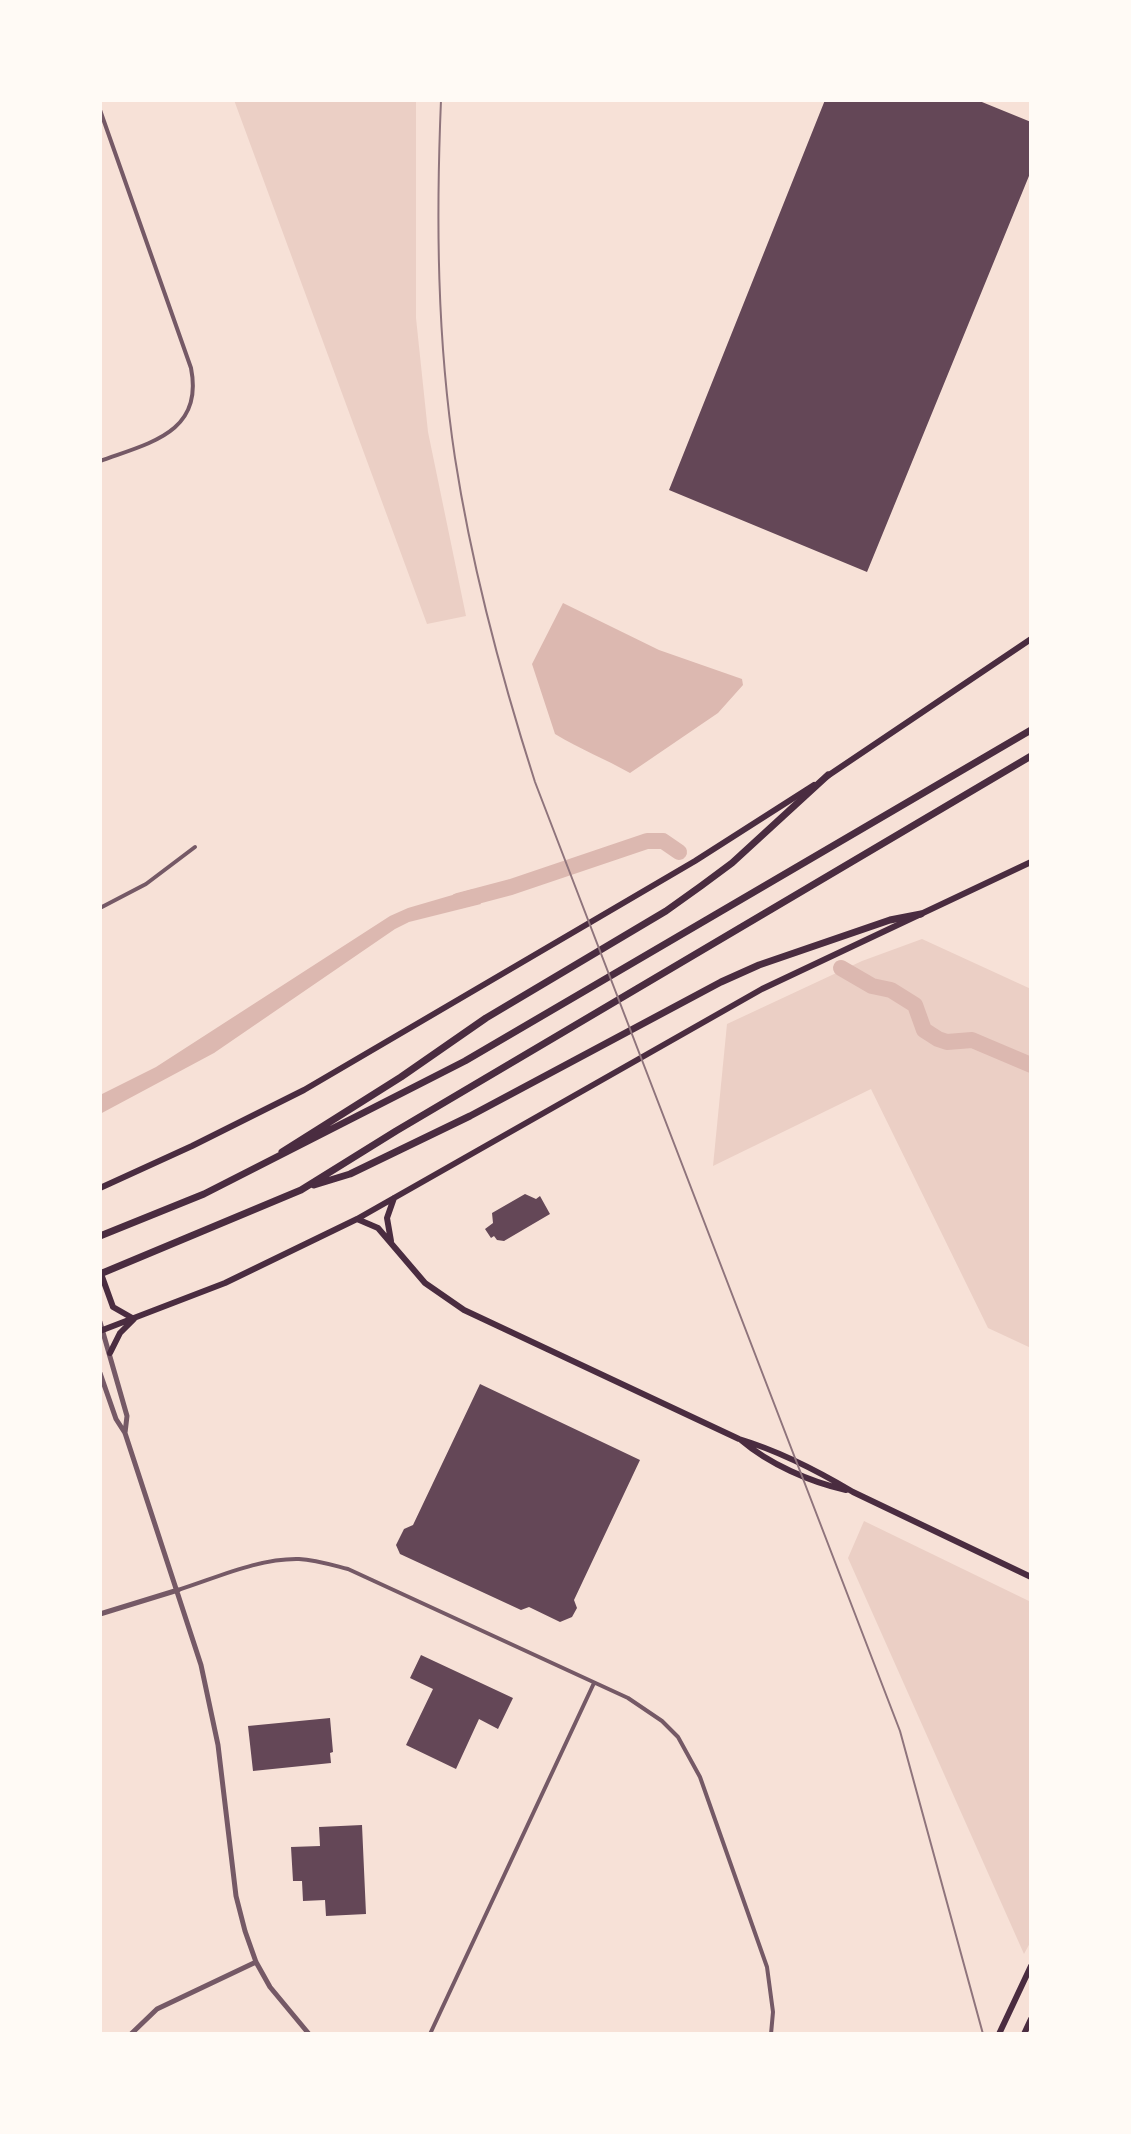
<!DOCTYPE html>
<style>
body{margin:0}
#map{position:relative;width:1131px;height:2134px;overflow:hidden;background:#f7e1d7;font-family:"Sofia Sans Condensed",sans-serif}
canvas{display:block}
.frame{position:absolute;inset:0;border:102px solid #fffaf5;pointer-events:none}
</style>
<div id="map">
<canvas width="1131" height="2134"></canvas>
<div class="frame"></div>
</div>
<script>
const context = document.querySelector('canvas').getContext('2d');
context.lineJoin = 'round';
function paint(path, color) { context.fillStyle = color; context.fill(path, 'evenodd'); }
function stroke(path, color, width, dash) { context.strokeStyle = color; context.lineWidth = width; context.lineCap = dash ? 'butt' : 'round'; context.setLineDash(dash || []); context.stroke(path); }
paint(new Path2D(`
 M234,100h182v218l12,114 38,184 -39,8z
 M922,939l109,50v359l-43,-20 -117,-239 -158,77 14,-142 135,-63z
 M864,1521l167,81v339l-7,13 -176,-396z`), '#ebcfc5');
paint(new Path2D(`
 M563,603l96,47 83,29 1,6 -25,28 -88,60c-25,-14 -50,-24 -75,-39l-23,-70z
 M473,889l8,15 -72,18 -14,7 -181,124 -114,61v-19l56,-28 234,-151 18,-8z`), '#dcb8b0');
stroke(new Path2D(`
 M458,901l53,-14 136,-46h16l16,11
 M841,968l31,18 19,4 24,15 9,25 14,9 9,3 25,-2 59,25`), '#dcb8b0', 16);
paint(new Path2D(`
 M825,100h152l54,22v49l-164,401 -198,-82z
 M525,1194l11,5 4,-3 10,18 -46,27 -7,-1 -3,-4 -3,2 -6,-9 8,-6 -1,-10z
 M480,1384l160,76 -66,140 3,8 -5,9 -12,5 -31,-15 -8,3 -121,-56 -4,-9 8,-16 9,-4z
 M421,1655l92,43 -15,31 -19,-10 -23,50 -50,-24 27,-56 -23,-11z
 M330,1718l3,34 -3,1 1,10 -78,8 -5,-45z
 M362,1825l4,89 -40,2 -1,-16 -22,1 -1,-20h-9l-2,-34 29,-1 -1,-19z`), '#644757');
stroke(new Path2D(`
 M100,110l91,258c13,65 -42,75 -91,93
 M100,908l46,-24 49,-37
 M178,1590c38,-12 81,-32 121,-31 17,1 33,6 49,10l280,129 34,23 16,16 22,40 67,190 6,45 -2,22
 M430,2034l164,-351`), '#755966', 4);
stroke(new Path2D(`
 M100,1322l27,94 -2,17
 M100,1373l16,46 9,14 76,232 17,80 18,151 9,35 11,31 14,25 39,47
 M100,1614l78,-24
 M131,2034l26,-25 99,-47`), '#755966', 5);
stroke(new Path2D(`
 M826,777l205,-138
 M100,1188l92,-42 112,-56 391,-229 119,-76
 M357,1219l21,9 47,55 39,27 275,129c40,12 79,32 114,53l178,85
 M391,1241l-4,-23 7,-20
 M100,1271l13,36 21,12 -14,14 -10,20
 M100,1331l125,-48 132,-64 405,-230 269,-127
 M741,1440c28,24 69,42 105,50`), '#4a2c40', 6);
stroke(new Path2D(`
 M999,2034l32,-68
 M1024,2034l7,-15`), '#4a2c40', 6);
stroke(new Path2D(`
 M282,1152l119,-75 85,-59 180,-107 35,-25 31,-23 96,-88
 M314,1185l36,-11 120,-58 251,-134 38,-17 131,-45 31,-6
 M100,1236l104,-42 261,-133 566,-331
 M100,1274l201,-84 95,-59 635,-375`), '#4a2c40', 7);
stroke(new Path2D(`
 M441,100c-5,119 -4,239 14,358 17,110 46,218 80,324l365,949 83,303`), '#8f747c', 2);
</script>
